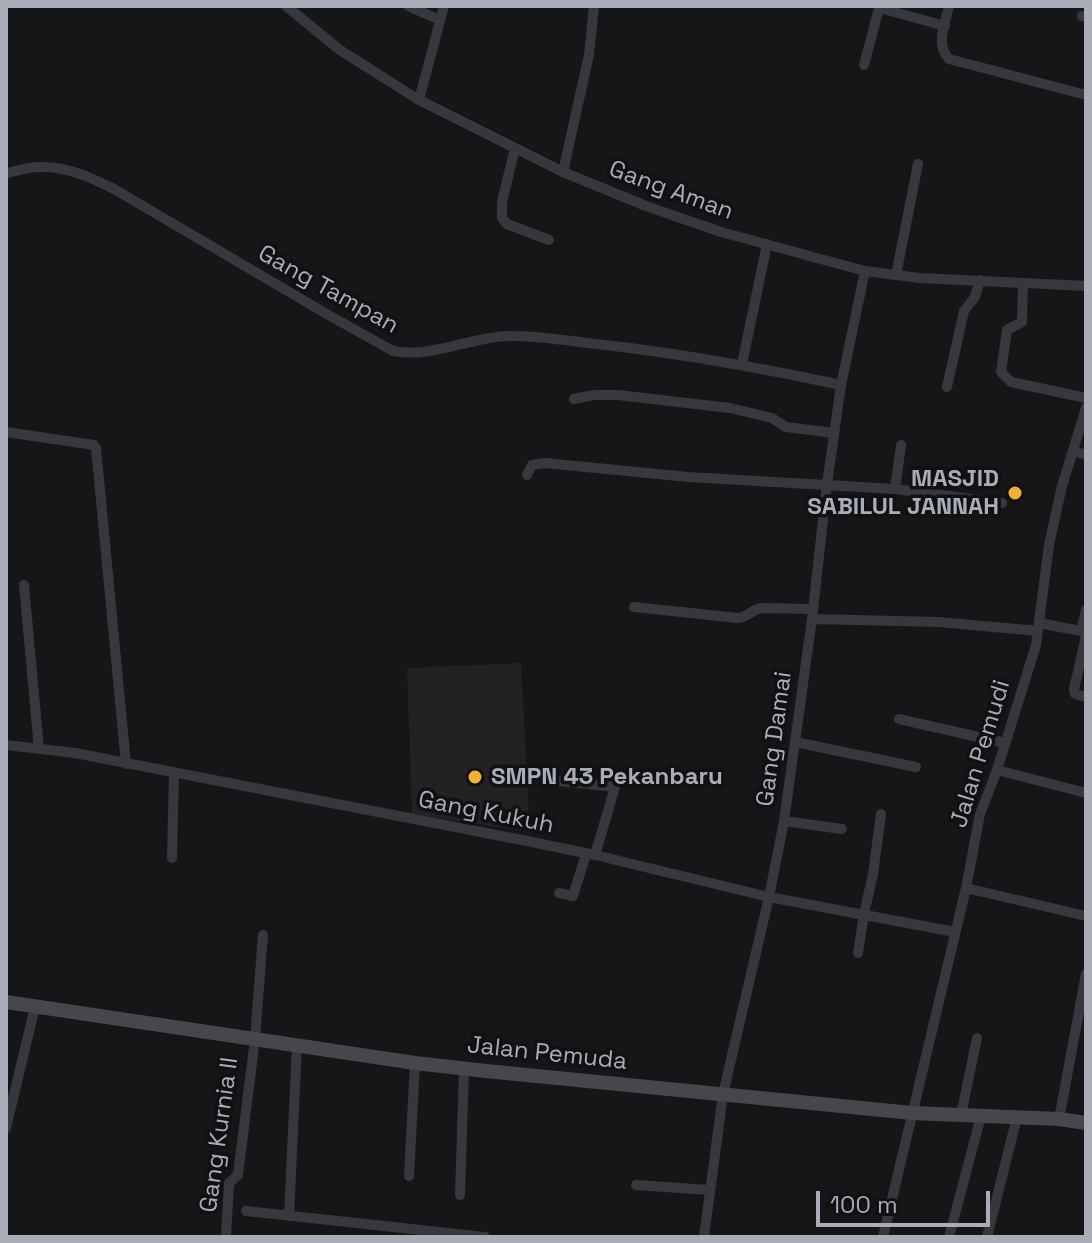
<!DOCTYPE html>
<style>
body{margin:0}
#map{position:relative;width:1092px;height:1243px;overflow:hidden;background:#161618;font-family:"Space Grotesk",sans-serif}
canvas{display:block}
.frame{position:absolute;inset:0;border:8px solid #a8adb8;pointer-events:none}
.scale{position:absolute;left:816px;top:1191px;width:174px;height:36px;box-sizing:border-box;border:4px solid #a8adb8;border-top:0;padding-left:10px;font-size:24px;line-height:28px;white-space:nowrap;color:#a8adb8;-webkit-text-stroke:6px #111113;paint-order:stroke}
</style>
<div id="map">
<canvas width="1092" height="1243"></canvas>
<div class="frame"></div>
<div class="scale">100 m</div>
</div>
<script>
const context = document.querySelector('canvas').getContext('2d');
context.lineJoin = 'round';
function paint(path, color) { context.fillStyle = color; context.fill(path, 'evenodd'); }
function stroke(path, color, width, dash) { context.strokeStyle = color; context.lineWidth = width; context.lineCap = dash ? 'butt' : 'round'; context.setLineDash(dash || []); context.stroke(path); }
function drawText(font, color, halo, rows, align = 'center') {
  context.font = font + ' "Space Grotesk",sans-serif'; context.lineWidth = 7; context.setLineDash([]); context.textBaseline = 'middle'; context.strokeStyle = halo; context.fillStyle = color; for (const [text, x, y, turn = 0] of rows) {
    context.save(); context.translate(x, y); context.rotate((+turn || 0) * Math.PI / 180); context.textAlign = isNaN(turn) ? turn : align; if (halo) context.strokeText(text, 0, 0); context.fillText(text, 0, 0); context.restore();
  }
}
paint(new Path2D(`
 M521,663l9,169 -118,-18 -5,-146z`), '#222225');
stroke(new Path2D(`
 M286,6l54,44 79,50 144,72 83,34 75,26 144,39 54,7 167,8
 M408,6l32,14
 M878,6l9,4 58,16
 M949,6c-4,18 -14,38 0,53l137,36
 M1082,16l4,1
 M864,65l15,-57
 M419,100l25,-94
 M515,148l-13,54v16l5,6 42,16
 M563,172l26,-117 5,-49
 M6,173c11,-2 22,-6 33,-6 27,-1 51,10 75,22l211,124 68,38c37,8 82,-16 121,-15 24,0 49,4 73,7 86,9 170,24 254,42
 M896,275l22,-111
 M1023,283l-1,39 -15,8 -6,42 10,10 75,16
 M742,364l25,-120
 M947,387l17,-76 11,-14 5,-17
 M574,399l20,-4h24l112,13 42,10 14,9 48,6
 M6,432l88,13 2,3 30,316
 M1073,451l13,4
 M527,475l5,-10 13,-2 143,14 207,12 107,14
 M895,489l6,-44
 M24,585l15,164
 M634,607l104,11c9,-1 14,-8 23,-10l52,1
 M812,619l127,3 99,9
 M1039,623l47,9
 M1081,631l5,-21
 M1086,636l-12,53 1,5 11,3
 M899,719l106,24
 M795,742l121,25
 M6,745l69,8 452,88 68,14 174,42 186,35
 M997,770l89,23
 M559,781l56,6 -20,68
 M784,821l58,8
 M172,858l2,-85
 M966,888l120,28
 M559,893l14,3 13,-42
 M858,953l6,-39 9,-40 8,-60
 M961,1115l16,-77
 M1059,1119l27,-145
 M6,1128l29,-121
 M409,1176l6,-113
 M636,1185l73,5
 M460,1195l4,-127
 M246,1211l239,26
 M289,1216l8,-171
 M226,1237l3,-54 9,-8 17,-136 8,-104
 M704,1237l19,-143 46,-197 15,-76 28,-202 15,-135 14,-99 24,-114
 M883,1237l83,-349 14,-74 17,-44 39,-125 13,-100 13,-59 24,-78
 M949,1237l32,-121
 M987,1237l30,-120`), '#37383d', 10);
stroke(new Path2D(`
 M6,1002l409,61 71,8 426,42 147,6 27,4`), '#45474d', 14);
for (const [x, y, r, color] of [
 [1015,493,8,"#f2b134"],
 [475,777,8,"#f2b134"]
]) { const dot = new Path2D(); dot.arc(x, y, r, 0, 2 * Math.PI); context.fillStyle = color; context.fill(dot); stroke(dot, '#111113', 3); }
drawText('24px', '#a8adb8', '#111113', [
 ["Gang Aman",671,191,20],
 ["Gang Tampan",328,290,29],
 ["Gang Damai",775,739,-82],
 ["Jalan Pemudi",981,754,-73],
 ["Gang Kukuh",486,813,11],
 ["Jalan Pemuda",547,1054,6],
 ["Gang Kurnia II",220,1135,-82]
]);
drawText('bold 24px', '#a8adb8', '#111113', [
 ["MASJID",999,479],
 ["SABILUL JANNAH",999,507],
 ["SMPN 43 Pekanbaru",491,777,"left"]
], 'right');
</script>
